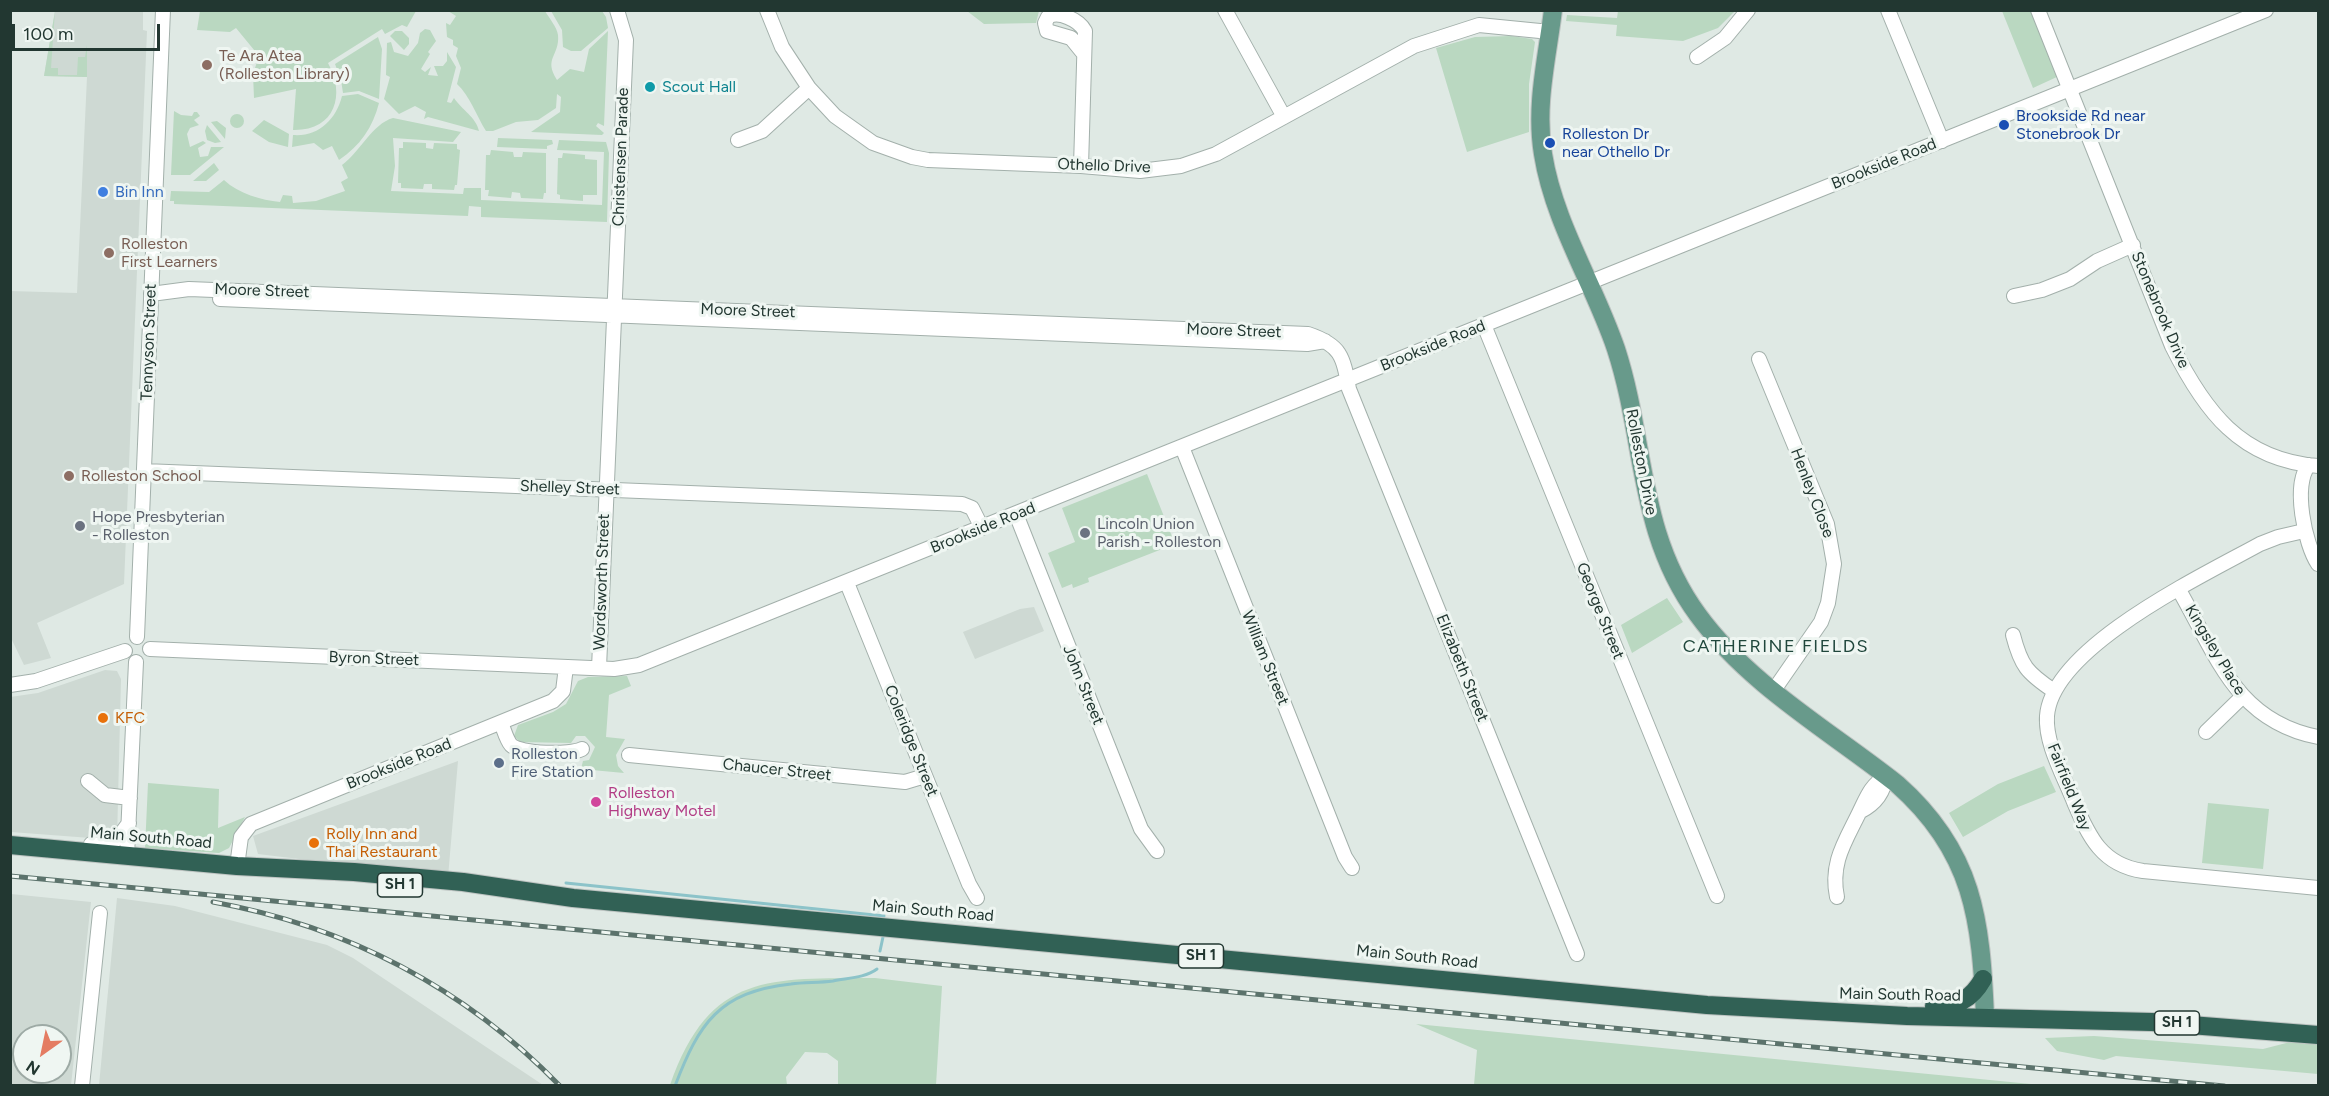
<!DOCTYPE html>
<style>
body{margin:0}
#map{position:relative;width:2329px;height:1096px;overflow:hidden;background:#dfe9e4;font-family:Figtree,sans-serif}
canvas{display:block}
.frame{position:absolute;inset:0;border:12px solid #223731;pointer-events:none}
.north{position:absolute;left:12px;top:1024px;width:60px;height:60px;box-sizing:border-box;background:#eff6f2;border:2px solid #9daaa5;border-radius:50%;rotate:213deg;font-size:16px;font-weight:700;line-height:24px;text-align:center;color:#223731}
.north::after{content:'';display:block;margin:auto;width:21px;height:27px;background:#e47c62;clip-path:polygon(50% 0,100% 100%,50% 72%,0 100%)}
.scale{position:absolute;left:12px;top:24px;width:148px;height:27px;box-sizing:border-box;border:3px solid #223731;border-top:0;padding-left:8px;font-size:18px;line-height:21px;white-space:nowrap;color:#223731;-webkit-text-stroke:4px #eff6f2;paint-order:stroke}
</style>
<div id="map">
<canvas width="2329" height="1096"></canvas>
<div class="frame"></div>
<div class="north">N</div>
<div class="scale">100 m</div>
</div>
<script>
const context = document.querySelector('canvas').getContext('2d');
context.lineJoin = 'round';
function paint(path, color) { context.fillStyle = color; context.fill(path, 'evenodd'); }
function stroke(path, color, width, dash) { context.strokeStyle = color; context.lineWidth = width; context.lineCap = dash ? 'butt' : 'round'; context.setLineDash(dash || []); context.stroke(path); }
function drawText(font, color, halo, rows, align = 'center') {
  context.font = font + ' Figtree,sans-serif'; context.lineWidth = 6; context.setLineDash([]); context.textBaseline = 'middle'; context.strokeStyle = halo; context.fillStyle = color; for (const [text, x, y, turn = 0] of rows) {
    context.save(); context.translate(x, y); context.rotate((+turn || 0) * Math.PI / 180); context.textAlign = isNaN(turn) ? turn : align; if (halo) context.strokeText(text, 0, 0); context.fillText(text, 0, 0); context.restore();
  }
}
paint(new Path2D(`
 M55,11h88v19l4,1 -23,553 -87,39 14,35 -27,7 -14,-29v-345l67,2 4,-87 6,-129 -43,-1z
 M1034,607l10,24 -69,28 -12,-27 57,-23z
 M105,670l12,1 4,8 -4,161 -106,-8 -1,-135 28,-4z
 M458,761l-10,116 -190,-23 -5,-18z
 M11,894l80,8 -20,183h-60zM24,1036h36v36h-36z
 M117,898l58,8 152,39 26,13 190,127h-444z`), '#ced9d3');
paint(new Path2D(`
 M55,11l-4,57h7v7h19l1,-18h7l2,-12v32l-43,-1z
 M200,11v-1l216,1 -9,16 -5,-2 -17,9 -3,-5 -54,34c18,32 7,68 -35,67l3,-41 -42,9 -1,-24 6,-18 -23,-28 -6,4 -33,-2z
 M448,11h97c4,7 12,16 13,24 2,21 -15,23 -1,45l13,-11 14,3 5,-23 19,-18 -4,95 -6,-3 -2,3 8,7 -2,2 -71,-3 29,-20 1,-15 -4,-3 -1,14 -18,12 -22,2 -23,9h-7c-10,-16 -16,-35 -29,-47l4,-16 -5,-12 2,-8 -5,-3v-5l-6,-3 -1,-14 4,2 6,-9z
 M551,11h51l4,6 2,11 -27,23h-10l-8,-4 -1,-17z
 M967,11h72l-3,12 -52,1z
 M1618,11v-1l117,1 -17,17 -35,13 -67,-5 1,-11 -51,-4 1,-6 50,3z
 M2002,11h31l26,65 -26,12z
 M425,29l5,1 6,11 -8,11 2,2 -9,15 4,3 6,-5 -3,8 10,1 -4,-10h9l4,-5v-9l9,15 -9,35 4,1 3,-5c8,12 22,19 25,33l-51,-14 -4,2 2,-7 -11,-6 -16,8 -15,-15 6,-22 -4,-2 1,-32 4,-1 3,10 14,4 10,-13 2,-10z
 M395,31h7l7,7v6l-5,6 -14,-14z
 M1511,36l21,3 3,3 -6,42v48l-62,20 -31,-104 39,-11z
 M378,37l4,12 -3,50 -20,-8 -16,2 -2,-13 -6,-16z
 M358,94l21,9c-6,24 -19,43 -40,57l-7,-14 -9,4 -9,-7 -22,4 1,-12c25,2 43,-15 49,-39z
 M174,111l7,4 11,1 2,-4h3l3,4 -6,4 5,5 -9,3 -3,6 3,13 13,-6 3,2 -8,5 2,9 8,-1 3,-9h13l-34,28h-19z
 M230 121a7 7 0 1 1 14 0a7 7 0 1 1-14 0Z
 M393,118l68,14 -8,10 -60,-4 2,28 -4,25 72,3 1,-6h17v12l121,5 2,-53 -47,-2 2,-10 47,2 3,11 -2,69 -126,-5v-10l-12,-1 -1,10 -294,-12v-3h-4l1,-10 38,1 15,-12c15,14 37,20 56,22l3,-7 9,1 1,7 23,-2 29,-10 -4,-9 7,-4 -6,-13c19,-14 30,-41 51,-47z
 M264,120l25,14 -1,13 -19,-5 -17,-11z
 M217,121l9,7 -1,11 -14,-17z
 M207,125l14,17 -6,1 -8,-3 -2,-9z
 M498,138l54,2 1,4 -6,2v3l-50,-2z
 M403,142l23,1v5l7,1 1,-6 23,1v5l3,1 -3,35h-2l-1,5 -22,-1v-5h-8l-1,5 -22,-1v-5h-3l1,-35h4z
 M491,150l22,2 1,5h8l1,-5 23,1v40h-2l-1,6 -22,-1 -1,-5 -8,-1 -1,6 -23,-2 1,-6h-4l1,-35h4z
 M563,153l22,2v4l12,1v35h-14v6l-23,-2v-4l-3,-1 1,-36h4z
 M214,163l5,7 -13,11h-13z
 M1147,474l28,70 -87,34 1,4 -16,6 -1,-4 -10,4 -14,-35 27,-11 -13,-34z
 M1667,598l16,24 -51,31 -11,-28z
 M627,676l4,10 -22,9 -3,42 19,2 -9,16 2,11 6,7 -43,-4 2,-8 6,-1 6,-13 -10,-11h-9l-5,7 -51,-1 -6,-6 4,-11 35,-13 13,-8 12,-23 10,-4z
 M2044,766l12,26 -48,19 -45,26 -14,-24 49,-29z
 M148,783l71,6 -1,39 27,-11 -16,31 -10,5 -74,-5z
 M2208,803l61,6 -6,60 -61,-6z
 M875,978l67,8 -6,99h-98v-24l-11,-8 -22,-1 -19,25 1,8h-117c40,-114 100,-106 205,-107z
 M1416,1024l625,61h-567l3,-35z
 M2094,1036l169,13 31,-8 24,2v31l-202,-18 -12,4 -47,-9 -12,-13z`), '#bad8c1');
stroke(new Path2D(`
 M566,883l318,33
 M880,951l3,-14
 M675,1086c24,-63 44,-94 116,-102 14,-2 27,-1 42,-3 14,-3 32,-3 44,-12`), '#8cc3c9', 3);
const minor = new Path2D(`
 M767,10l15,37 27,41 26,28 38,27 39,14 16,3 153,6 59,5 41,-5 35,-12 198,-108 65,-21 71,7
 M1225,10l59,107
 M1888,10l54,131
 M2038,10l134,336c32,64 68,114 146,120
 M1697,57l28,-19 23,-28
 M738,140l24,-9 47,-43
 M1081,166l4,-135c-6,-11 -27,-21 -37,-14l-3,6 2,8 24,7 13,16
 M151,294l38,-5 1119,45c33,11 35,22 41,55l228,565
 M2014,296l28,-6 28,-11 27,-18 36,-16
 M220,299l1087,45 18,-3
 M1484,325l233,571
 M1759,359l68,165 7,40 -6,39 -7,19 -47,68
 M1182,447l163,410 7,11
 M2309,465c-17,19 -4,80 9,99
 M144,471l818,33 10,4 10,20
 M1016,514l125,315 16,22
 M2304,531l-26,6 -18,7c-56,31 -208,103 -213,172 -2,28 17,60 27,86 15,35 28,63 69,69l175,17
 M847,583l122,301 8,14
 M2179,590c38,66 57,131 139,147
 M2013,635c8,31 14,38 41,56
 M137,637l26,-627
 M150,649l464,20 25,-4 1627,-655
 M599,668l27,-628 -9,-30
 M10,685l26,-4 89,-30
 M501,723c3,6 5,16 10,22 9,9 60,10 71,4
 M2206,732l36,-35
 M629,755l276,27 20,-6
 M88,781l17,14 25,3
 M1861,811c14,-7 23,-19 25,-35
 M91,844l16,2 11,-8 11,-15
 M127,856l9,-194
 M237,866l4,-29 10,-13 302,-123 10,-10 3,-24
 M1837,897c-7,-34 8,-55 22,-84 8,-16 11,-27 27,-37
 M82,1086l18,-173`);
const major = new Path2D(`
 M1553,10c-6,49 -18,95 -10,144 11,69 51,130 73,195 30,92 21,183 82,266 51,70 132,116 199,169 77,68 84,136 88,233`);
const highway = new Path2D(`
 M10,845l227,21 117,6 109,10 110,16 1134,107 200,11 245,6 166,13
 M1934,1006c25,-1 37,-6 49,-27`);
stroke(minor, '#a3b0ab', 16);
stroke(major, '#bdc3c1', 20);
stroke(highway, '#bdc3c1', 20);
stroke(minor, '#fff', 14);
stroke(major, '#689a8b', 18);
stroke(highway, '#316155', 18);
const rail = new Path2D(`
 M10,876l2214,210
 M213,902c133,24 252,86 347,184`);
stroke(rail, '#5c736c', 5);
stroke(rail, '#eff6f2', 3, [9]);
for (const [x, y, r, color] of [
 [207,65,6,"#8d6e63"],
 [650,87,6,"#0f9aa8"],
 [2004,125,6,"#1a4fb4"],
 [1550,143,6,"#1a4fb4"],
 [103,192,6,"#3f7fe0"],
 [109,253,6,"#8d6e63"],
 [69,476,6,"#8d6e63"],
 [80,526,6,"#6b7280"],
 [1085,533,6,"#6b7280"],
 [103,718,6,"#e8710a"],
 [499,763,6,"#5c6f8a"],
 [596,802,6,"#d1479c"],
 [314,843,6,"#e8710a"]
]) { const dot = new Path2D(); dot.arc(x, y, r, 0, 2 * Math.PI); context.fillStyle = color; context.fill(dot); stroke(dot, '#eff6f2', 2); }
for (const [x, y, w] of [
 [400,885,45],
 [1201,956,45],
 [2177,1023,45]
]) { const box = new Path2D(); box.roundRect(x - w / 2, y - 12, w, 24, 4.5); context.fillStyle = '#eff6f2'; context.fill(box); stroke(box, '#223731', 1.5); }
drawText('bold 15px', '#223731', null, [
 ["SH 1",400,885],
 ["SH 1",1201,956],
 ["SH 1",2177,1023]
]);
drawText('16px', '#785e54', '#eff6f2', [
 ["Te Ara Atea",219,56],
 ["(Rolleston Library)",219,74],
 ["Rolleston",121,244],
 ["First Learners",121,262],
 ["Rolleston School",81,476]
], 'left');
drawText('16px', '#0d838f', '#eff6f2', [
 ["Scout Hall",662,87]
], 'left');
drawText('16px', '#164399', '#eff6f2', [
 ["Brookside Rd near",2016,116],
 ["Stonebrook Dr",2016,134],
 ["Rolleston Dr",1562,134],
 ["near Othello Dr",1562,152]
], 'left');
drawText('16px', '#223731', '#eff6f2', [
 ["Christensen Parade",621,157,-88],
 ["Brookside Road",1884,164,-22],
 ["Othello Drive",1104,166,2],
 ["Moore Street",262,291,2],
 ["Stonebrook Drive",2160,310,67],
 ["Moore Street",748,311,2],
 ["Moore Street",1234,331,2],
 ["Tennyson Street",149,342,-88],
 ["Brookside Road",1433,346,-22],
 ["Rolleston Drive",1641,462,79],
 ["Shelley Street",570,488,2],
 ["Henley Close",1812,493,69],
 ["Brookside Road",983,528,-22],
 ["Wordsworth Street",602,582,-88],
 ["George Street",1600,611,68],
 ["Kingsley Place",2215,650,59],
 ["William Street",1265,658,68],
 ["Byron Street",374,659,2],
 ["Elizabeth Street",1462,668,68],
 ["John Street",1083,685,68],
 ["Coleridge Street",911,741,68],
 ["Brookside Road",399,764,-22],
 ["Chaucer Street",777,770,6],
 ["Fairfield Way",2069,787,68],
 ["Main South Road",151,838,5],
 ["Main South Road",933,911,5],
 ["Main South Road",1417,957,6],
 ["Main South Road",1900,995,1]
]);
drawText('16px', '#366cbe', '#eff6f2', [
 ["Bin Inn",115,192]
], 'left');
drawText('16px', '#5b616d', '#eff6f2', [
 ["Hope Presbyterian",92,517],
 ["- Rolleston",92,535],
 ["Lincoln Union",1097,524],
 ["Parish - Rolleston",1097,542]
], 'left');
drawText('16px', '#c56008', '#eff6f2', [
 ["KFC",115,718],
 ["Rolly Inn and",326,834],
 ["Thai Restaurant",326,852]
], 'left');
drawText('16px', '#4e5e75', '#eff6f2', [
 ["Rolleston",511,754],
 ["Fire Station",511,772]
], 'left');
drawText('16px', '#b23c85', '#eff6f2', [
 ["Rolleston",608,793],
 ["Highway Motel",608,811]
], 'left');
context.letterSpacing = '1.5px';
drawText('18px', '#20473c', '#eff6f2', [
 ["CATHERINE FIELDS",1776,647]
]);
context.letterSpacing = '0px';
</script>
